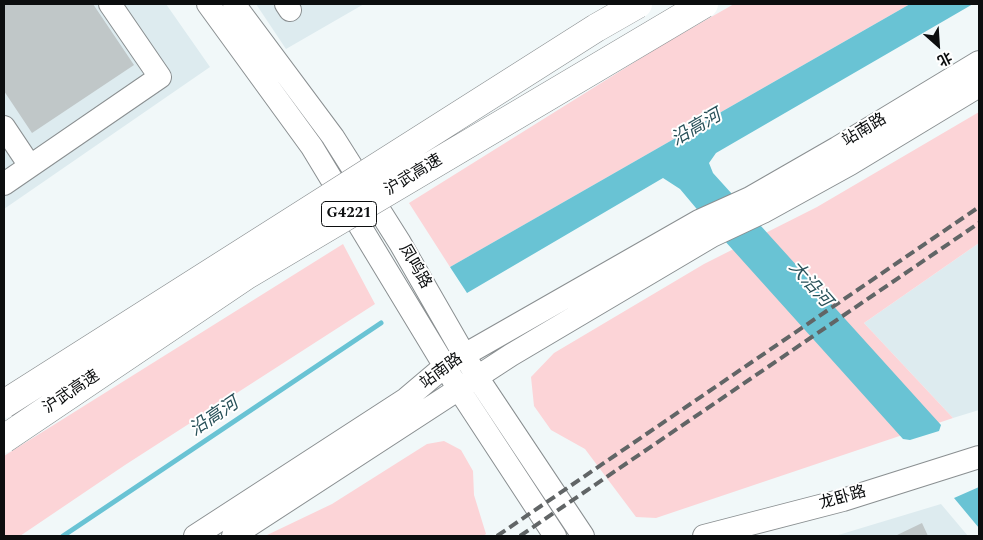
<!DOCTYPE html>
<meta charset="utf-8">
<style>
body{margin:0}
#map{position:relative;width:983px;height:540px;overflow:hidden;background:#f1f8f9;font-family:Spectral,"Noto Sans SC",serif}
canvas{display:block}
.frame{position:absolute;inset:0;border:5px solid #0c0e0f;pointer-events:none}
.north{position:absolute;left:913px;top:20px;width:50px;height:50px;-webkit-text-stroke:4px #fff;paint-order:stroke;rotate:154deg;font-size:14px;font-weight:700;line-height:20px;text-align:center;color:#0c0e0f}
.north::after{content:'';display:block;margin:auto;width:18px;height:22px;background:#0c0e0f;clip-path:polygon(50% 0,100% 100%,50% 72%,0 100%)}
</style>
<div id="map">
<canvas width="983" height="540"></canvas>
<div class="frame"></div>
<div class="north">北</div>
</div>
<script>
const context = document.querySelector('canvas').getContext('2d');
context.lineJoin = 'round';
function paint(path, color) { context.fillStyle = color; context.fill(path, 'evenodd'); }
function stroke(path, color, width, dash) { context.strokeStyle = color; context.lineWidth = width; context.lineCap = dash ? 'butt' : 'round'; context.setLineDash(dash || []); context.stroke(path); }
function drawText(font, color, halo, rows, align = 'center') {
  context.font = font + ' Spectral,"Noto Sans SC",serif'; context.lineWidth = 4; context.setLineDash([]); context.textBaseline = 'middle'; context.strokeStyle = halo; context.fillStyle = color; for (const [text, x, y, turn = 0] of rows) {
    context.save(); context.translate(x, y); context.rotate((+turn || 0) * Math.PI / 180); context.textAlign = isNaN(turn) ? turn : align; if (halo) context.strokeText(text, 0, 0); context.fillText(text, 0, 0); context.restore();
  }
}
paint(new Path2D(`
 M4,4h162l44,63 -206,142z
 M256,4h108l-78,45z
 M979,243v167l-26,8 -89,-95z
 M941,504l27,32h-133z`), '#ddebef');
paint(new Path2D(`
 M734,4h176l-460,263 -41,-64 253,-158z
 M979,112v131l-115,80 89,95 -297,100 -20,-1 -51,-68 -34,-19 -17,-24 -3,-29 23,-24 150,-89 113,-57z
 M343,244l32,60 -250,161 -105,71h-16v-80z
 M444,441l17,9 12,21 1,24 12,39 -3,2h-218l67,-32 95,-60z`), '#fcd4d7');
paint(new Path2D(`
 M910,4h63l-257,149 -7,10 4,10 228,252 -2,6 -29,9 -7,-1 -197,-219 -26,-31 -17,-11 -196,115 -17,-26z
 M979,487v41l-25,-30z`), '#69c3d4');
stroke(new Path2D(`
 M63,536l318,-213`), '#69c3d4', 5);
paint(new Path2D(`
 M4,4h89l41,61 -102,68 -28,-42z
 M922,523l6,13h-33z`), '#c0c7c8');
const minor = new Path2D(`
 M208,4l104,143 146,241 97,148
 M234,4l99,133 67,106 77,134 106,159
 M286,4l4,6
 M4,127l26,39
 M4,184l156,-107 -50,-73
 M195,536l211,-137 39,-33 254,-145 51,-23 87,-50 142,-86
 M233,536l278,-181 201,-119 51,-24 87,-48 129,-78
 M704,536l139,-36 136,-43`);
stroke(minor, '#8a8f91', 24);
stroke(minor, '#fff', 22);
stroke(new Path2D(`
 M497,536l482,-329
 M520,536l459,-313`), '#616566', 4, [10, 5]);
const highwayBridge = new Path2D(`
 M4,404l592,-376 42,-24
 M4,439l243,-164 457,-271`);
stroke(highwayBridge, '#8a8f91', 29, []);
stroke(highwayBridge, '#fff', 28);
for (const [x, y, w] of [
 [349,214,55]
]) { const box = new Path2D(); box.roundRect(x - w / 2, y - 12.5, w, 25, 4); context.fillStyle = '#fff'; context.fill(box); stroke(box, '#0c0e0f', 1); }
drawText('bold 15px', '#0c0e0f', null, [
 ["G4221",349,214]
]);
drawText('16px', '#0c0e0f', '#fff', [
 ["站南路",865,131,-31],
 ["沪武高速",414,176,-31],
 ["凤鸣路",414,267,60],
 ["站南路",442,372,-36],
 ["沪武高速",72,393,-34],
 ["龙卧路",843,499,-16]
]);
drawText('italic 18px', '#275058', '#fff', [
 ["沿高河",697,129,-30],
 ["大沿河",809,285,49],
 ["沿高河",215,418,-34]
]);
</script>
